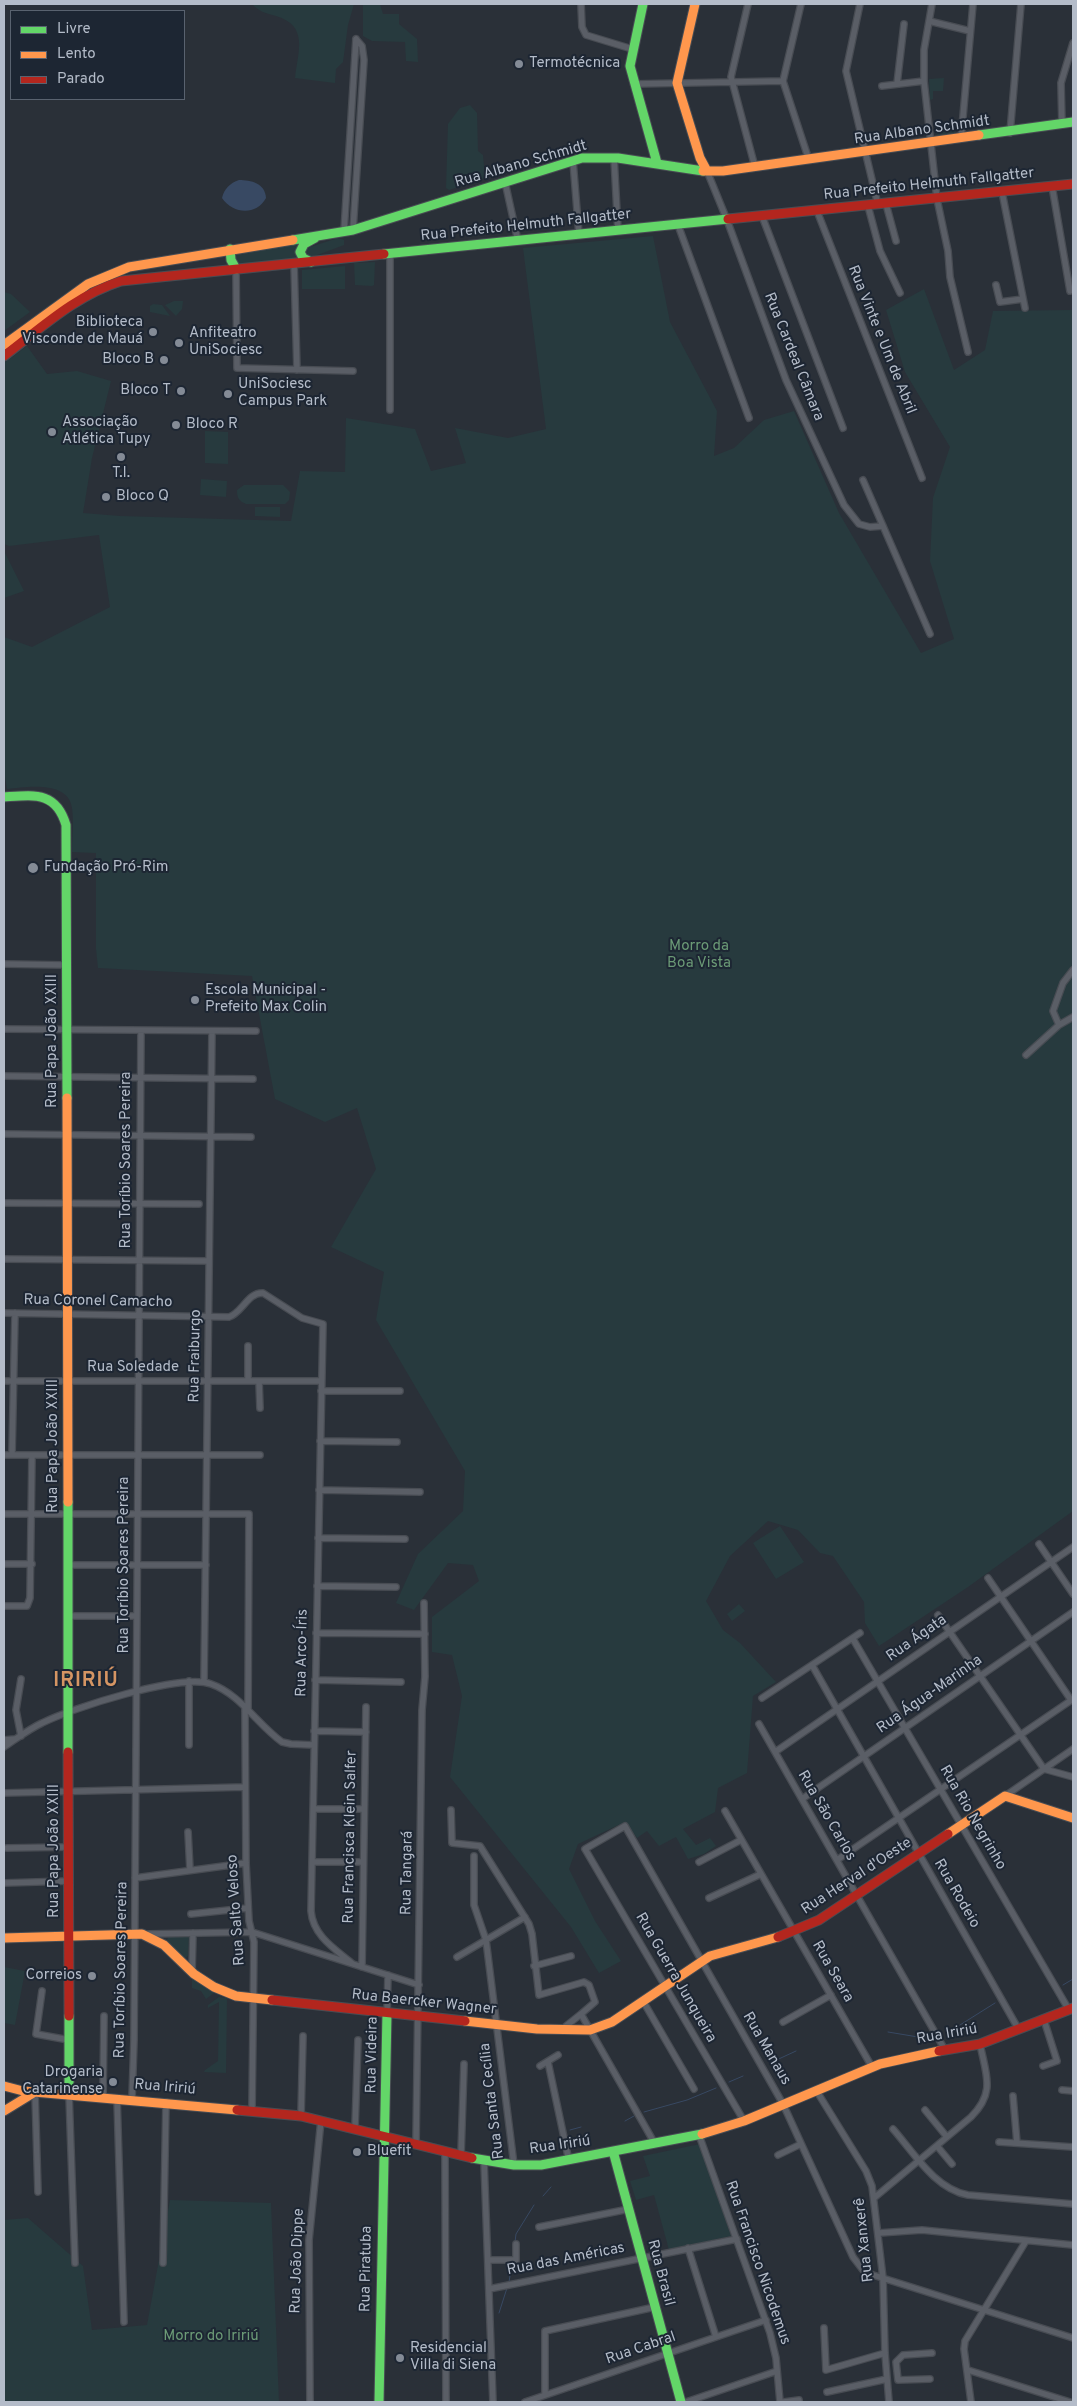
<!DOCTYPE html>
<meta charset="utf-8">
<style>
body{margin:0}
#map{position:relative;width:1077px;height:2406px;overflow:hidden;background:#2a3038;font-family:Overpass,sans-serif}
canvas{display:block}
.frame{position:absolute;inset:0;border:5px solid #b4bcc9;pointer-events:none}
.legend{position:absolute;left:10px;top:10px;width:175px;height:90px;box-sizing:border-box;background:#1d2633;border:1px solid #59626f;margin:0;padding:6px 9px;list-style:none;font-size:15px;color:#b4bcc9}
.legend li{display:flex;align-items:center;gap:10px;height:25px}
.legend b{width:25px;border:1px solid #59626f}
</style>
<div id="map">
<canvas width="1077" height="2406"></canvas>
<div class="frame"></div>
<ul class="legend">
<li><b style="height:6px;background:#63d668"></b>Livre</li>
<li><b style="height:6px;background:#ff974d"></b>Lento</li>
<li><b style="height:6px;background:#b3261e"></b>Parado</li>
</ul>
</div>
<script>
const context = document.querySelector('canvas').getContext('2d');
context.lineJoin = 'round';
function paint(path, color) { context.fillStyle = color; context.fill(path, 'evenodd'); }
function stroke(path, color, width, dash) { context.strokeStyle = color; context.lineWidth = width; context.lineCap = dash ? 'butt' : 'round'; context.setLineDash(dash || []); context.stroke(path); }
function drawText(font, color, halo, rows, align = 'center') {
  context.font = font + ' Overpass,sans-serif'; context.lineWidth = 4; context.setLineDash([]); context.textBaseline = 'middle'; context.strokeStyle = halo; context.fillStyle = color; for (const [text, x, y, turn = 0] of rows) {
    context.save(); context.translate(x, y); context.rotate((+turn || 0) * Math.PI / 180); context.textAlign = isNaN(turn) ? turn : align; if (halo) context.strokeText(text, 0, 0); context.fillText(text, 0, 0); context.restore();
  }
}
paint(new Path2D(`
 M252,4h102l-6,21 -5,37 -7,7 -1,14 -40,-5c3,-27 14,-52 -19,-62 -10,-3 -17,-4 -24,-12z
 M363,4h17l3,10h16v10l18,15 1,23 -12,-1 -1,-19 -33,-1 -9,-5z
 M944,78l-1,13h-10v8l-3,1 -1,-21z
 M470,105l7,8 1,38 5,4 2,23 -36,12 -3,-2 2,-64 12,-16z
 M957,122l-2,12 -16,2 -3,-2 -1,-9z
 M653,236l17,86 47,89 -3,45 20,-8 30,-28 30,-9 45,102 82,140 33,-14 -24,-78 3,-63 17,-51 -45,-75 -19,-62 38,-21 30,81 31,-20 8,-39 80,-1v1201l-105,76 -89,59 -14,-23 -1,-21 -31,-46 -13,-3 -22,-23 -30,-9 -38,35 -24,45 17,29 17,13 36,39 -23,14 -6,77 -29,15 -3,24 -32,17 13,16 14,-7 6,8 -12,8 -16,5 -12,-22 -17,9 -12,-15 -10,7 -12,-16 -47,22 -9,25 26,52 26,40 -22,12 -28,-46 -121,-150 12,-81 -10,-41 -20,-3v-35l47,-36 -6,-16 -25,-2 -34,47 -18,-7 22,-49 45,-43 2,-40 -89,-151 8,-48 -53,-25 45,-78 -19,-61 -32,14 -50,-23 -23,-123 -154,-8 -2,-19v-96l-24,-1c0,-14 2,-30 0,-44 -4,-28 -45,-21 -65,-19l-3,-18v-134l28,10 78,-40 -11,-72 -90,11 -5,-2v-181l23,-17 20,28 30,-3 34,10 -19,77 -9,55 37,3 171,5 9,-50 45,1 1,-54 69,11 16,42 35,-8 -11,-35 53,10 38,-9 -23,-181z
 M338,238l6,2v5l-32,12h-5l-2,-5 2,-4z
 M303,241l-2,18 -59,5 -6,-1 -2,-11z
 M375,262l-1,23 -2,1 -17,-1 -1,-22z
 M345,266v23h-43v-19z
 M4,292l7,2 19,18 -26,19z
 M174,301h9l-1,8 -6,7 -11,-11z
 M153,304l9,1 8,11 -20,-4v-6z
 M205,431l23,1v32l-23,-1z
 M201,479l26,2 -1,16 -26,-2z
 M244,485h39l7,7 -1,8 -4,4h-39c-7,-3 -9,-6 -9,-14z
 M255,507h25v10l-25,-1z
 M4,551l20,40 -20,7z
 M780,1526l24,36 -28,17 -23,-36z
 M739,1604l6,7 -13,10 -5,-7z
 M189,1935l-1,21 -3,2 -16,-14 -2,-4 2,-4z
 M4,1967l21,4 -10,54 -11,-2z
 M192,1979l22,14 -8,6 -5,-8 -9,-3z
 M219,1997l8,1 -1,75 -22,-1 1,-2 13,-9 1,-59 -11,6v-3z
 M700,2144l31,92 -62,14 -15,-55 -18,5 -6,-19 20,-5 -7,-20z
 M170,2200l101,3 8,199h-275v-182l24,-2 55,48 9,64 55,-5z`), '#273a3e');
paint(new Path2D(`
 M239,180c12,0 26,3 27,18 -10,18 -33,16 -44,0 2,-9 8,-15 17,-18z`), '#384963');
stroke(new Path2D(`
 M1063,1985l10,-6
 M960,2025l35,-22
 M888,2032l30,5
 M770,2063l26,-12
 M729,2082l14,-6
 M644,2112l43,-12 29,-12
 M625,2121l9,-5
 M570,2130l11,-3
 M543,2196l8,-9
 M515,2242l1,-8 18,-29
 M509,2282l3,-19
 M499,2313l8,-25`), '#384963', 1);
const street = new Path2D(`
 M581,4l1,23 4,8 46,14
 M748,4l-17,73 24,90
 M801,4l-18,77 26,79
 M860,4l-14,67 32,134
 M932,4l-8,46v31l13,118 11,52 2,26 18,75
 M929,21l41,10
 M634,84l149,-3
 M897,84l7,-60
 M882,86l42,-5
 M1062,125l-1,-42 12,-40
 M1010,133l11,-129
 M961,139l12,-135
 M614,157l4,74
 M573,161l6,74
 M707,171l20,49 59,160 58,125 15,19 11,3 13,-1
 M505,182l13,59
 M1052,186l18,105
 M1002,192l23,116
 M886,204l10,37
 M868,206l12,45 20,42
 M817,211l105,267
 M762,216l81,212
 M678,225l71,193
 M353,230l11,-170 -2,-14 -6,-7
 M344,232l12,-193
 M390,254v156
 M294,263l3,107
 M236,269l1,99 116,3
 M996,285l4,17 23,-3
 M863,480l67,154
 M4,964l62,1
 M1073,970l-10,13 -10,28 6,14 14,-8
 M4,1029l252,2
 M1026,1055l33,-30
 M4,1076l249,3
 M4,1134l247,3
 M4,1203l195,1
 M4,1259l205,2
 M4,1313l225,4c13,-4 19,-25 34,-24l39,25 21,6 -12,587c2,25 24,38 42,53
 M4,1381h317
 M248,1381v-35
 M259,1381l1,27
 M321,1391h79
 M320,1441l77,1
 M4,1455h256
 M12,1455l3,-142
 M319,1490l101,2
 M4,1514h245l-1,197
 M318,1538l87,1
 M1039,1544l34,50
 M4,1564h28
 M68,1565h138
 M988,1578l83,122
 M317,1586l79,1
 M4,1606h23l3,-8 2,-143
 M938,1615l106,154 29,8
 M68,1616h69
 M316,1633l109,1
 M853,1639l216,371
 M812,1665l207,365
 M21,1679l-5,31 5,26
 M315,1680l86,2
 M189,1681v64
 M204,1682l8,-651
 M762,1698l98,-65
 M245,1708l1,155 3,58 5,21 -2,168
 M759,1724l186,326
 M314,1731l52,1
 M4,1740l11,-1
 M4,1747c12,-8 25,-18 38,-24 30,-15 139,-50 169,-39 29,10 46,40 71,58l9,2 23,1
 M775,1752l298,-205
 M4,1793l241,-6
 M1005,1796l68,-47
 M802,1799l271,-187
 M313,1809h51
 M451,1810l1,33 28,3 49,78 3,10 7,61 45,-13 5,3 6,17 -14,12 74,130
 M725,1811l147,256
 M188,1832l2,38
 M7,1848l62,-1
 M474,1856v49l12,35 28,225
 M837,1860l236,-161
 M312,1862h51
 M699,1862l42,-22
 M135,1878l111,-15
 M4,1883l65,-2
 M709,1898l52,-24
 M191,1914l57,-6
 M149,1934l103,-2 167,53
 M457,1957l68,-40
 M534,1966l37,-10
 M362,1967l4,-260
 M192,1972l1,-39
 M42,1991l-6,43 33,6
 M643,2001l51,88
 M387,2013l1,-38
 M783,2022l48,-27
 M561,2030l20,-16
 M548,2062l21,99
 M540,2066l18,-11
 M1043,2066l14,-5 -13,-41
 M816,2090l50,81 6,15 11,92 2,75 4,49
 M1062,2090l11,1
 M35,2092l3,100
 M69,2094l6,169
 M1013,2096l4,47
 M103,2097l1,-81
 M117,2098l7,224
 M132,2099l2,-59 7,-1009
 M925,2110l22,27
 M301,2116l2,-80
 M744,2121l-159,-272 40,-23 158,278 70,153 10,13 10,5 200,63
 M355,2128l3,-88
 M893,2129c21,24 42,60 75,66l105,9
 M699,2135l71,198 6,25 4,44
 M999,2142l74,5
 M416,2144l6,-434 3,-33 -1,-74
 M937,2146l15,18
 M445,2151l1,251
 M461,2155l3,-91
 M778,2155l23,-11
 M484,2161l9,241
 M874,2198l97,-81c25,-25 15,-42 9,-73
 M539,2227l90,-18
 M879,2233l43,-3 151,15
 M688,2248l28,89
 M488,2260h28v-16
 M163,2263l3,-161
 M489,2289l248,-50
 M824,2328l2,42 59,-17
 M968,2370l102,32
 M930,2379l-32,1 -2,-18 7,-7 29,-2
 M827,2392l60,-13
 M545,2395v-64l110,-24
 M310,2402l-1,-162 12,-120
 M525,2402l241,-82
 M686,2402l91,-31
 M784,2402l15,-2
 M971,2402l-7,-53 1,-8 61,-100`);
const fast = new Path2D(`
 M643,4l-13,62 27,97
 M979,135l94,-13
 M293,240l60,-10 229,-72h36l85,13
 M230,249l1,11 5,9
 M384,254l344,-35
 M311,262l-8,-4 -3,-6 4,-8 11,-6
 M4,797c30,-2 52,-6 62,28l1,273
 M68,1502v250
 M69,2016v78
 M613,2151l68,251
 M472,2158l42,7h27l161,-31
 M379,2402l8,-389`);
const slow = new Path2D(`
 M695,4l-18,79 23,75 7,13
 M703,171h20l256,-36
 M4,345l84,-61 41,-17 164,-27
 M67,1098l1,404
 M948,1834l57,-38 68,22
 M4,1938l138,-4 22,11 30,29 20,13 22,9 36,4
 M465,2021l72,8 53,1 22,-8 98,-66 68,-19
 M4,2086l19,5 214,19
 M4,2111l31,-19
 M702,2134l42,-13 136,-57 59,-13`);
const jam = new Path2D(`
 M728,219l345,-35
 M4,356c37,-28 72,-61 117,-75l263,-27
 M68,1752l1,264
 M778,1937l41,-17 129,-86
 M272,2000l193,21
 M939,2051l41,-7 93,-36
 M237,2110l64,6 171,42`);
stroke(street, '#484c53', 8);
stroke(fast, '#484c53', 11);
stroke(slow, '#484c53', 11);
stroke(jam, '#484c53', 11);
stroke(street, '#5a5e66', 5.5);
stroke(fast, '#63d668', 9);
stroke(slow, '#ff974d', 9);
stroke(jam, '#b3261e', 9);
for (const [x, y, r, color] of [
 [519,64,5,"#848b96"],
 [153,332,5,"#848b96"],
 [179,343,5,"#848b96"],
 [164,360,5,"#848b96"],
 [181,391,5,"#848b96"],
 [228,394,5,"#848b96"],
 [176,425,5,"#848b96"],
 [52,432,5,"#848b96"],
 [121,457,5,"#848b96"],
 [106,497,5,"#848b96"],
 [33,868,6,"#848b96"],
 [195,1000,5,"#848b96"],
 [92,1976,5,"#848b96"],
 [113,2082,5,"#848b96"],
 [357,2152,5,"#848b96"],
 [400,2358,5,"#848b96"]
]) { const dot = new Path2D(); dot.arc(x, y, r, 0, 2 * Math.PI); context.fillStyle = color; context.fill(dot); stroke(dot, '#1d2633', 2); }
drawText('15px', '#b4bcc9', '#1d2633', [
 ["Termotécnica",529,64],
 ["Biblioteca",143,323,"right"],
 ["Visconde de Mauá",143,340,"right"],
 ["Anfiteatro",189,334],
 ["UniSociesc",189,351],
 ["Bloco B",154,360,"right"],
 ["UniSociesc",238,385],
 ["Campus Park",238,402],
 ["Bloco T",171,391,"right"],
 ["Associação",62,423],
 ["Atlética Tupy",62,440],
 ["Bloco R",186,425],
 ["T.I.",121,474,"center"],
 ["Bloco Q",116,497],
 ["Fundação Pró-Rim",44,868],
 ["Escola Municipal -",205,991],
 ["Prefeito Max Colin",205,1008],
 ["Correios",82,1976,"right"],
 ["Drogaria",103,2073,"right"],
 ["Catarinense",103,2090,"right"],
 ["Bluefit",367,2152],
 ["Residencial",410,2349],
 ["Villa di Siena",410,2366]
], 'left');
drawText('15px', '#b4bcc9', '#1d2633', [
 ["Rua Albano Schmidt",922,131,-8],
 ["Rua Albano Schmidt",521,165,-16],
 ["Rua Prefeito Helmuth Fallgatter",929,185,-6],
 ["Rua Prefeito Helmuth Fallgatter",526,226,-6],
 ["Rua Vinte e Um de Abril",881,340,68],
 ["Rua Cardeal Câmara",793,357,68],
 ["Rua Papa João XXIII",53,1041,-90],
 ["Rua Toríbio Soares Pereira",127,1160,-90],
 ["Rua Coronel Camacho",98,1302,1],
 ["Rua Fraiburgo",196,1356,-89],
 ["Rua Soledade",133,1368],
 ["Rua Papa João XXIII",54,1446,-90],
 ["Rua Toríbio Soares Pereira",125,1565,-90],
 ["Rua Ágata",917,1639,-35],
 ["Rua Arco-Íris",303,1653,-89],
 ["Rua Água-Marinha",930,1695,-35],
 ["Rua São Carlos",826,1816,60],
 ["Rua Rio Negrinho",972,1818,60],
 ["Rua Francisca Klein Salfer",351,1837,-89],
 ["Rua Papa João XXIII",55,1851,-90],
 ["Rua Tangará",408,1873,-89],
 ["Rua Herval d'Oeste",857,1877,-33],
 ["Rua Rodeio",956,1894,60],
 ["Rua Salto Veloso",237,1910,-94],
 ["Rua Toríbio Soares Pereira",122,1970,-89],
 ["Rua Seara",832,1972,60],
 ["Rua Guerra Junqueira",675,1978,60],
 ["Rua Baercker Wagner",424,2003,6],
 ["Rua Iririú",947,2035,-10],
 ["Rua Manaus",766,2049,60],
 ["Rua Videira",373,2055,-89],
 ["Rua Iririú",165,2088,5],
 ["Rua Santa Cecília",493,2101,-97],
 ["Rua Iririú",560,2146,-8],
 ["Rua Xanxerê",865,2240,-96],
 ["Rua das Américas",566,2260,-11],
 ["Rua João Dippe",298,2261,-88],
 ["Rua Francisco Nicodemus",757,2263,71],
 ["Rua Piratuba",367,2269,-89],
 ["Rua Brasil",660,2273,75],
 ["Rua Cabral",641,2349,-19]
]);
drawText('15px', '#6b9a76', '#1d2633', [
 ["Morro da",699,947],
 ["Boa Vista",699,964],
 ["Morro do Iririú",211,2337]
]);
context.letterSpacing = '1px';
drawText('bold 20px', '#d59563', '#1d2633', [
 ["IRIRIÚ",86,1682]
]);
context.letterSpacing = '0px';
</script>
